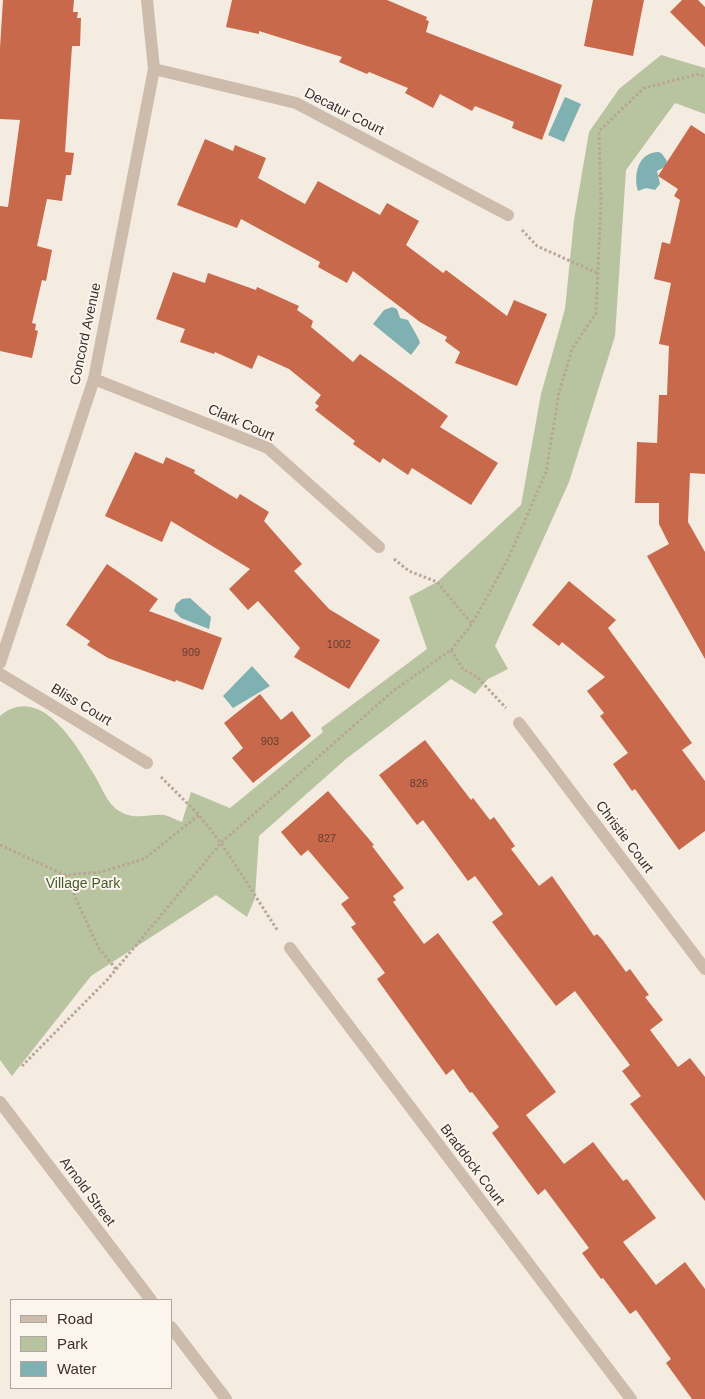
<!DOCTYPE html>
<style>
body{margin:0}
#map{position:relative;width:705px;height:1399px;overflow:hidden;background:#f4ebe1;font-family:Helvetica,sans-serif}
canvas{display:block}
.legend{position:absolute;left:10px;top:1299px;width:162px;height:90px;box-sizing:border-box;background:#fbf5ee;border:1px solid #aea6a0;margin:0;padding:6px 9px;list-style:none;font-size:15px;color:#3b302b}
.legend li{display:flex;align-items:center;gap:10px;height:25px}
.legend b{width:25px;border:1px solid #aea6a0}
</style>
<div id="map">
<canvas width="705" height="1399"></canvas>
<ul class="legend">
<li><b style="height:6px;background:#cdbbac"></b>Road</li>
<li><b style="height:14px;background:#b8c4a0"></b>Park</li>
<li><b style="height:14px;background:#7fb0b2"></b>Water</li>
</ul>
</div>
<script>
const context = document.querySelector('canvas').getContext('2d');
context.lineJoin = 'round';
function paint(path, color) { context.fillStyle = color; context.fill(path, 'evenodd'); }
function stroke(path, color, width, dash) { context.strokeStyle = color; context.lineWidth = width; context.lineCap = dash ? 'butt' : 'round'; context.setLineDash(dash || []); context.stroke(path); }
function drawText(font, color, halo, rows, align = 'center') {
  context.font = font + ' Helvetica,sans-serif'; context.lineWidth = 4; context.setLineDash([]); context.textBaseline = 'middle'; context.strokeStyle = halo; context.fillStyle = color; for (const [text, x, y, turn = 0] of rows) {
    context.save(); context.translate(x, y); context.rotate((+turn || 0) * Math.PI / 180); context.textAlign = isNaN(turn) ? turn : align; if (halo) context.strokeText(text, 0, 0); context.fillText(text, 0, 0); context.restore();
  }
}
paint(new Path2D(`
 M661,55l44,13v46l-30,-11 -49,67 -11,166 -46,146 -74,164 13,23 -20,10 -13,15 -24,-15 -105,80 -87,77 -4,62 -8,19 -31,-22 -125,81 -79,100 -12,-16v-344c40,-33 75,27 93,57 10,15 14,34 32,41 12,5 26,0 39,1 6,1 12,5 18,7l9,-30 39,16 93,-76 -2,-4 106,-79 -18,-52 28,-15 84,-77 20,-111 24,-85 9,-89 15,-88 30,-43z`), '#b8c4a0');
paint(new Path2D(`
 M565,97l16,7 -17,38 -16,-7z
 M659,152l3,2 5,7 -2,6 -8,4 3,13 -5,6 -9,-2 -8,3c-5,-16 0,-39 21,-39z
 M392,307l5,2 3,9 8,2c3,6 11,18 12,23l-9,12 -38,-31 11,-14z
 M190,598l21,19 -2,12 -28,-11 -7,-7 2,-7 6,-5z
 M252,666l18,20 -37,22 -10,-12z`), '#7fb0b2');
paint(new Path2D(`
 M3,0h71l-1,12h5l-1,6h4l-1,28h-8l-7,106 9,1 -3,22h-5l-4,26 -15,-2 -10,47 15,4 -6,31 -4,-1 -10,43 4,1 -1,6 3,1 -6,27 -32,-7v-145l8,1 12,-87 -20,-1v-71z
 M232,0h155l40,17 -1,3 3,1 -3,11 136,53 -20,55 -30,-12 2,-6 -39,-16 -3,5 -32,-17 -7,14 -28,-15 3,-5 -39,-16 -2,2 -28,-12 3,-5 -83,-26v3l-33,-7z
 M593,0h51l-11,56 -49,-10z
 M682,0h16l7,7v40l-35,-35z
 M691,125l14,9v340l-15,-1 -2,49 17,30v107l-58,-103 22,-12 -10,-20v-21h-24l2,-61 20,1 2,-48h8l2,-49 -10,-2 12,-61 -17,-4 8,-37 8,2 10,-44 -6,-4 4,-7 -20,-13z
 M205,139l28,12 2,-6 31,13 -8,20 47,26 13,-23 62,34 7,-12 32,18 -13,24 37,28 3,-3 61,46 7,-16 33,14 -30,72 -62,-23 5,-11 -15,-11 2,-4 -27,-15 -67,-51 -6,12 -29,-16 2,-5 -79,-43 -4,9 -60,-23z
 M173,272l32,11 3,-10 48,17 1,-3 42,19 -2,4 16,11 -2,6 42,35 7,-8 88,62 -8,11 58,36 -27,42 -59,-37 -4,7 -25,-17 -3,5 -27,-19 2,-3 -40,-31 4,-4 -4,-3 6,-8 -32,-26 -31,-14 -6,14 -37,-17 -1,2 -34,-12 5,-13 -29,-10z
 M135,452l28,12 3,-7 29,13 -1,3 43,26 3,-5 29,18 -5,9 38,43 -8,7 35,38 51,31 -31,49 -55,-32 6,-9 -42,-47 -10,9 -19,-21 21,-20 -79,-48 -9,21 -57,-26z
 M107,564l51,35 -9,12 73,27 -19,52 -27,-10 -1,2 -67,-24 -21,-13 3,-4 -24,-16z
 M569,581l47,39 -8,8 84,115 -10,7 23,31v50l-26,19 -44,-61 -3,2 -19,-27 15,-11 -28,-37 4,-3 -17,-22 18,-14 -43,-35 -3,4 -27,-21z
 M260,694l21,26 11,-9 19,25 -58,47 -21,-25 11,-10 -19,-25z
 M425,740l46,60 2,-2 17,22 4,-3 21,29 -4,3 28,37 13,-10 42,60 3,-2 5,5 24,33 4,-3 19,26 -4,2 18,23 -13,10 28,37 12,-9 15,19v124l-75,-97 11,-8 -19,-25 8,-6 -55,-74 -19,15 -64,-84 11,-8 -28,-38 -7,5 -45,-61 -6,5 -38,-50z
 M328,791l46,54 -2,1 32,42 -11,8 3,4 -3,2 31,42 14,-11 118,159 -30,23 38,49 29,-22 30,39 4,-2 29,39 -33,24 33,43 29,-23 20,27v110h-13l-26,-36 5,-4 -35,-49 -6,4 -27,-36 -2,1 -19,-26 7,-5 -44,-59 -7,6 -46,-62 7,-6 -27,-35 -2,1 -17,-24 -7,6 -69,-96 8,-6 -34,-46 5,-3 -15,-20 8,-6 -41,-48 -7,6 -20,-24z`), '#c8694b');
stroke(new Path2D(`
 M522,230l15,16 60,27
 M394,559l15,12 28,11 35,42
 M451,650l12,19 14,8 29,31
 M161,777l38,38 22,28 57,88
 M0,845l65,30 36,-3 43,-13 55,-44
 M65,875l33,72 18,22
 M22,1066l86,-87 113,-136 172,-152 58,-41 21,-26 37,-67 37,-85 13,-79 13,-44 24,-36 5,-110 -2,-72 45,-43 55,-14 6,3`), '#b9a596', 3, [2.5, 2.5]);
stroke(new Path2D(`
 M154,69l142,34 212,112
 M94,379l174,69 111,99
 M0,663l94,-284 60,-310 -7,-69
 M0,674l147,89
 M519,723l186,246
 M290,948l341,451
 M0,1102l151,198
 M171,1327l55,72`), '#cdbbac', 12);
drawText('11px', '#5e3e33', null, [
 ["1002",339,645],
 ["909",191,653],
 ["903",270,742],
 ["826",419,784],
 ["827",327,839]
]);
drawText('14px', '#3b302b', '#fbf5ee', [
 ["Decatur Court",344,112,27],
 ["Concord Avenue",86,334,-78],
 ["Clark Court",241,423,24],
 ["Bliss Court",81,705,31],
 ["Christie Court",624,837,53],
 ["Braddock Court",472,1165,53],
 ["Arnold Street",87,1192,53]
]);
drawText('14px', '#4a5a2e', '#fbf5ee', [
 ["Village Park",83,884]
]);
</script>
